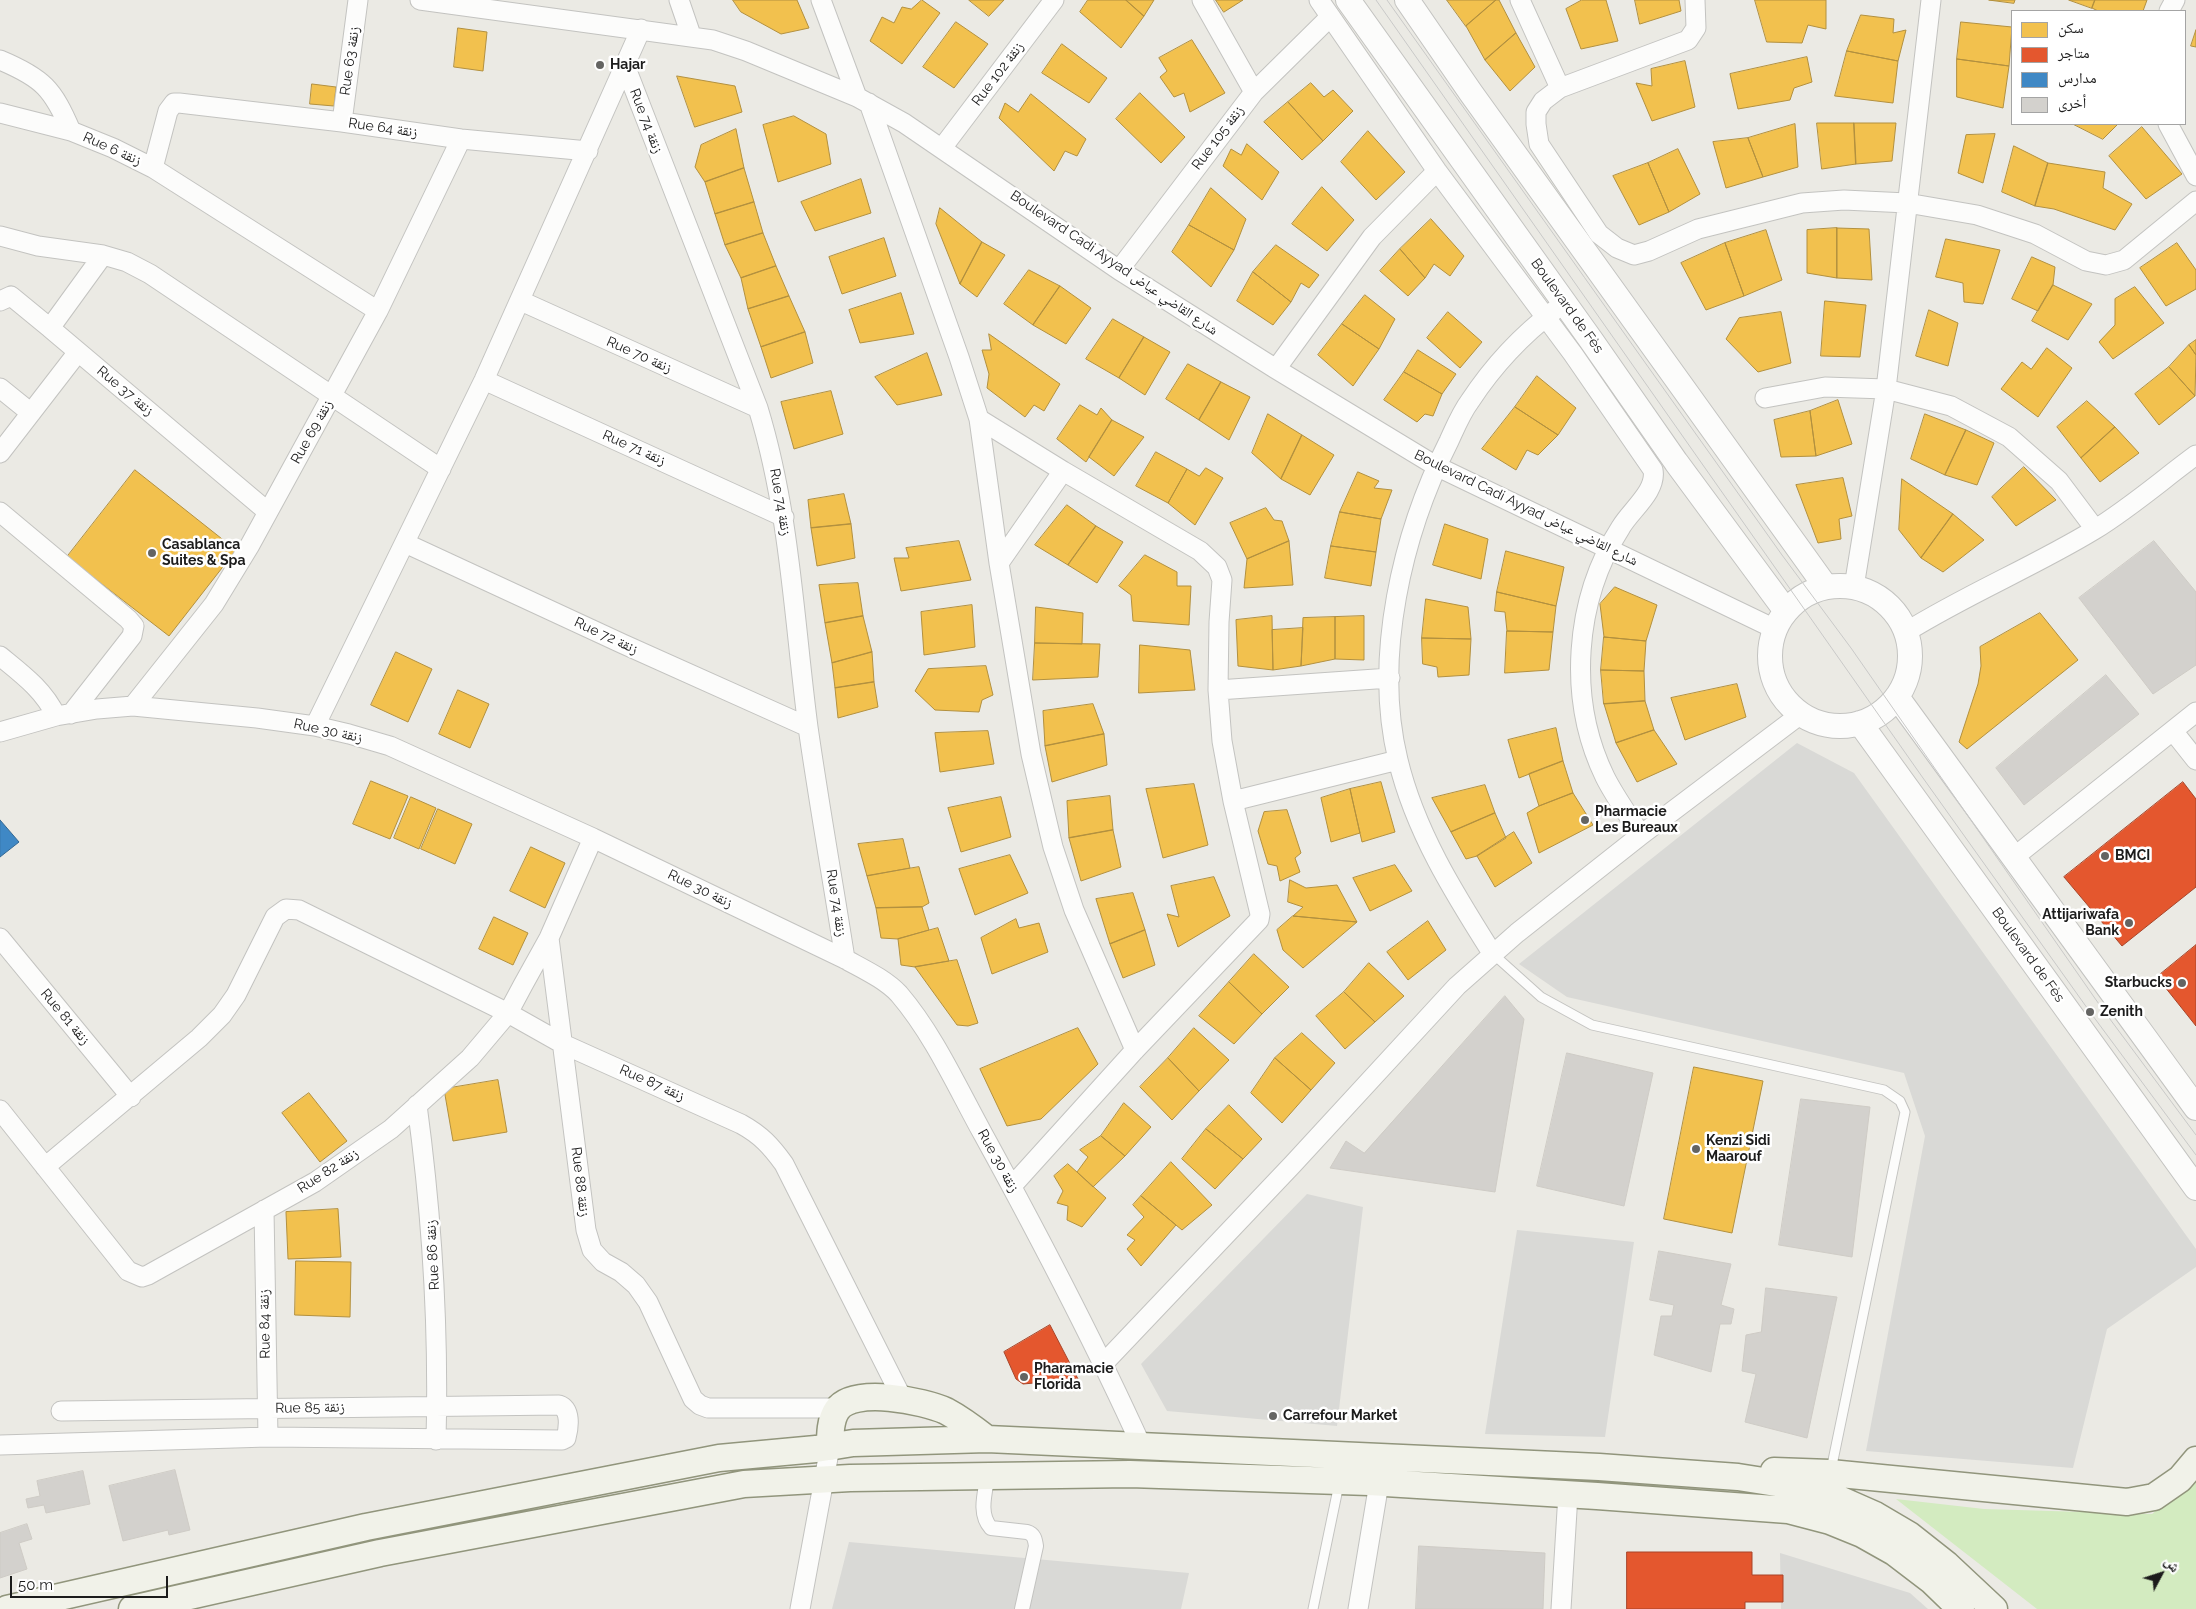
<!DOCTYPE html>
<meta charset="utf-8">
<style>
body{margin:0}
#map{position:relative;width:2196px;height:1609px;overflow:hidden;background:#ebeae4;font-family:Raleway,"Noto Naskh Arabic",sans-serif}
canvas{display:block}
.legend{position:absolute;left:2011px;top:10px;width:175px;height:115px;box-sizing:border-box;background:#fff;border:1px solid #a4a4a4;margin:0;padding:6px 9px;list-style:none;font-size:15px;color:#1c1c1c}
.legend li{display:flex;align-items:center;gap:10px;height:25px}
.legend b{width:25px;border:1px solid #a4a4a4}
.north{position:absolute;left:2136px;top:1549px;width:50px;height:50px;-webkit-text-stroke:4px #fff;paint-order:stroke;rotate:50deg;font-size:14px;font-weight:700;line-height:20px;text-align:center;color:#1c1c1c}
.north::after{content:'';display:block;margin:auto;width:18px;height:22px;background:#1c1c1c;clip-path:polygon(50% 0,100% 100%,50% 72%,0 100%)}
.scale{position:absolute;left:10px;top:1576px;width:158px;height:22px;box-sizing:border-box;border:2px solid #1c1c1c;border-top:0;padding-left:6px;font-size:15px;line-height:18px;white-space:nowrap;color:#1c1c1c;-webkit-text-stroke:4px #fff;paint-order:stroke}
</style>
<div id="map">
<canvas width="2196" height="1609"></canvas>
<ul class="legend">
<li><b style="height:14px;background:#f2c14e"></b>سكن</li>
<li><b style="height:14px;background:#e4572e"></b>متاجر</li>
<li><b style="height:14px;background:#3f88c5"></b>مدارس</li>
<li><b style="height:14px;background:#d3d1cd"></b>أخرى</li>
</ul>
<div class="north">ش</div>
<div class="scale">50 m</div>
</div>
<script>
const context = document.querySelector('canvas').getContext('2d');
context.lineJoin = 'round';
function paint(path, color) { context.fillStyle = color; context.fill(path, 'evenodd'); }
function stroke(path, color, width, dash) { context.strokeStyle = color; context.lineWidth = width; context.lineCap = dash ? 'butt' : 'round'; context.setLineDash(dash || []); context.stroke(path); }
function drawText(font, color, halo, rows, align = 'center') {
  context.font = font + ' Raleway,"Noto Naskh Arabic",sans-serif'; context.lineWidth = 5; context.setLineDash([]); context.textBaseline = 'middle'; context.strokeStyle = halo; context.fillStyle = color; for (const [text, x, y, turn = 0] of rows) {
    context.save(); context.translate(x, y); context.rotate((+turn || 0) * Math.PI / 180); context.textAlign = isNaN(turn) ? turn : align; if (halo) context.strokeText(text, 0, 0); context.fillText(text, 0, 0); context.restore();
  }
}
paint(new Path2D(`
 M2196,1478v131h-159l-141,-110 88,10 168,5z`), '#d3ebc0');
paint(new Path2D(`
 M1797,743l57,30 342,476v18l-89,62 -34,139 -207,-17 59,-315 -21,-63 -337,-76 -48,-33z
 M1307,1194l56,13 -26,219 -170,-15 -26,-47z
 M1517,1230l117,12 -29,195 -120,-3z
 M849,1542l340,31 -8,36h-349z
 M1780,1553l130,40 18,16h-147z`), '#d9d9d6');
const homes = new Path2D(`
 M733,0h64l12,28 -28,6 -40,-22z
 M922,0l18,13 -38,51 -32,-23 12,-24 12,6 8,-16 9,2z
 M969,0h35l-15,16z
 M1088,0h38l18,16 -23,32 -41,-36z
 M1126,0h28l-10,16z
 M1216,0h27l-19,12z
 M1447,0h49l-30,26z
 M1496,0h3l17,33 -31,27 -19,-34z
 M1582,0h24l12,41 -37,8 -15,-40z
 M1635,0h44l2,11 -41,13z
 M1755,0h71v29l-18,-4 -6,18 -35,-1z
 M1989,0h26l-1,3z
 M2069,0h26l-3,8z
 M2095,0h52l-4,11h-45l-6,-3z
 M1861,15l33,4 -1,14 13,-3 -8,31 -51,-10z
 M956,22l32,22 -34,44 -31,-21z
 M1961,22l51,5 -3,39 -52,-7z
 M458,28l29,4 -4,39 -29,-4z
 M2196,30v17l-5,-1z
 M1516,33l19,34 -25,24 -25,-31z
 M1192,40l33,53 -35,19 -6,-19 -10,4 -14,-20 7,-6 -8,-13z
 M1062,44l45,34 -18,25 -47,-30z
 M1847,51l51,10 -5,42 -58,-7z
 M1807,57l5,25 -18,6 -4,12 -52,9 -8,-35z
 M1957,59l52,7 -6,42 -46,-11z
 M1685,61l10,46 -43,14 -16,-38 16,3 -1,-17z
 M677,76l58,10 7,26 -47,15z
 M1311,83l13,14 9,-7 20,21 -30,30 -35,-39z
 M312,84l24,3 -2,19 -24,-2z
 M1140,93l45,44 -24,26 -45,-44z
 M1031,94l55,45 -9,17 -12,-5 -11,20 -55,-53 6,-15 13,9z
 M1288,102l35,39 -21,19 -38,-38z
 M794,116l32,18 5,30 -53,18 -15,-57z
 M1817,123h37l2,41 -34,5z
 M1854,123h42l-4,38 -36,3z
 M1795,124l3,43 -35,10 -15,-39z
 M2073,124h45l-15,15z
 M2142,127l40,47 -36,25 -37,-43z
 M736,129l8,39 -39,14 -10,-15 6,-22z
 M1368,131l37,41 -29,28 -35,-38z
 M1995,134l-12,49 -25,-10 8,-38z
 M1748,138l15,39 -37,11 -13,-46z
 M1247,144l32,28 -17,28 -39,-34 8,-17 10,6z
 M2014,146l34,17 -13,43 -33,-14z
 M1678,149l22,45 -31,18 -21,-49z
 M1648,163l21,49 -30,13 -26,-49z
 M2048,163l57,9 -2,16 29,16 -17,26 -61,-21 -19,-3z
 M744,168l10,34 -39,12 -10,-32z
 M861,179l10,34 -56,18 -14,-29z
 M1322,187l32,33 -27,31 -35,-27z
 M1211,188l35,31 -12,31 -45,-25z
 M754,202l9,31 -38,12 -10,-31z
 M940,208l42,34 -22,42 -24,-60z
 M1431,219l33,37 -14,20 -16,-12 -9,14 -25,-29z
 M1189,225l45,25 -23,37 -39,-35z
 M1837,228v50l-30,-5v-43z
 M1837,228l32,1 3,51 -35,-2z
 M1766,230l16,50 -38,16 -19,-53z
 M763,233l13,33 -35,12 -16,-33z
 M884,238l12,38 -54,18 -13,-37z
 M1946,239l54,11 -17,54 -19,-2 -1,-19 -27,-6z
 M982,242l23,13 -28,42 -17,-13z
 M1725,243l19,53 -38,14 -25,-47z
 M2177,243l19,27v19l-30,17 -26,-38z
 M1276,245l43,30 -10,13 -8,-5 -10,19 -38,-30z
 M1400,249l25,29 -17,18 -28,-25z
 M2032,257l23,10 -2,18 -15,26 -26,-12z
 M776,266l13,30 -41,13 -7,-31z
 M1029,270l31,16 -27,39 -29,-21z
 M1253,272l38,30 -18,23 -36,-24z
 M2053,285l39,19 -24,36 -36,-19z
 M1060,286l31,22 -25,36 -33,-19z
 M2135,287l29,36 -51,36 -14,-17 16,-17v-26z
 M901,293l13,41 -54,9 -11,-33z
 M1365,295l30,24 -16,30 -37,-25z
 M789,296l16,36 -44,15 -13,-38z
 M1825,301l41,4 -6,52 -39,-1z
 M1929,310l29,13 -10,43 -32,-10z
 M1448,312l34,30 -22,26 -33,-30z
 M1781,312l10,51 -33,9 -32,-33 13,-21z
 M1113,319l31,18 -25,41 -33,-19z
 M1342,324l37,25 -26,37 -35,-31z
 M805,332l8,31 -42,15 -10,-31z
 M989,334l71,50 -16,27 -10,-6 -9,12 -38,-29 2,-14 -7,-24h9z
 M1144,337l26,15 -25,43 -26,-17z
 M2196,340v15l-7,-10z
 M2189,345l7,10 -1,41 -26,-29z
 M2047,348l25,20 -34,49 -37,-28 21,-27 9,7z
 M1418,350l38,24 -14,20 -38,-22z
 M927,353l15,42 -45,10 -22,-28z
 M1188,364l33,18 -22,38 -33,-21z
 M2169,367l26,29 -36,29 -24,-31z
 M1404,372l38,22 -9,22 -8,-2 -8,8 -33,-22z
 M1537,376l39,32 -18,27 -43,-28z
 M1221,382l29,15 -21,43 -30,-20z
 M831,391l12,43 -49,15 -13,-47z
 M1838,400l14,44 -36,12 -6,-45z
 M2087,401l28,26 -34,31 -24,-31z
 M1080,405l17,10 4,-7 11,12 -26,42 -29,-23z
 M1515,407l43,28 -20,20 -11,-5 -11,20 -34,-21z
 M1810,411l6,45 -35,1 -7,-37z
 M1268,414l34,21 -21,44 -29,-26z
 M1925,414l41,16 -21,45 -34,-16z
 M1112,420l32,17 -30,39 -25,-19z
 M2115,427l24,26 -39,29 -19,-24z
 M1966,430l28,13 -17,42 -32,-10z
 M1302,435l32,20 -24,40 -29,-16z
 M1156,452l31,17 -19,34 -32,-17z
 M2024,467l32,33 -40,26 -24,-29z
 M1206,468l17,10 -28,47 -27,-22 19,-34 12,7z
 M135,470l101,80 -67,86 -102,-79z
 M1358,472l21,9 -5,7 18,2 -11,29 -41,-7z
 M1843,478l9,38 -13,3 2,20 -23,4 -22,-58z
 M1902,479l51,35 -32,44 -22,-28z
 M844,494l7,30 -40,4 -3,-28z
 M1067,505l29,21 -28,39 -33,-20z
 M1266,508l8,12 8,1 7,20 -42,18 -17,-36z
 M1340,512l41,7 -5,33 -45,-6z
 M1953,514l31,26 -41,32 -22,-14z
 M851,524l4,34 -38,8 -6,-38z
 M1445,524l43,15 -7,40 -48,-14z
 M1096,526l27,16 -26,41 -29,-18z
 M959,541l12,39 -70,11 -7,-33h15l-3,-10z
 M1289,541l4,44 -49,3 3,-29z
 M1331,546l45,6 -5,34 -46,-8z
 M1506,551l58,16 -8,39 -59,-14z
 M1145,555l32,17v14h14l-2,39 -56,-4 -2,-26 -12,-9z
 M858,583l5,33 -38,7 -6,-38z
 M1615,587l42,18 -11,36 -42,-4 -4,-33z
 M1497,592l59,14 -3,26 -46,-1 -2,-19 -10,-1z
 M1426,599l42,8 3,32 -49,-1z
 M972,605l3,42 -51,8 -3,-43z
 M1036,607l47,6 -1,31 -47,-1z
 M2040,613l38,47 -111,89 -8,-7 19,-58 3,-18 -1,-19z
 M863,616l9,36 -40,11 -7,-40z
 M1272,616l1,54 -35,-4 -2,-46z
 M1364,616v44l-29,-1v-42z
 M1335,617v42l-34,7 2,-48z
 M1303,628l-2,38 -28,4 -1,-40z
 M1507,631l46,1 -4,38 -44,3z
 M1604,637l42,4 -2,30 -43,-1z
 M1422,638l49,1 -2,36 -31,2 -1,-10 -14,-3z
 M1035,643l65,1 -2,33 -65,3z
 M1140,645l50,5 5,40 -56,3z
 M396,652l36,17 -24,53 -37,-17z
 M872,652l2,30 -39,6 -3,-25z
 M986,666l7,29 -11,5 -3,12 -44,-2 -20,-19 13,-22z
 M1601,670l43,1 1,30 -41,3z
 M874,682l4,25 -40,11 -3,-30z
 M1737,684l9,33 -61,23 -14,-42z
 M458,690l31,14 -19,44 -31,-14z
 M1645,701l9,29 -38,13 -12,-39z
 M1093,704l11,30 -59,12 -2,-35z
 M1556,728l7,33 -44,17 -11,-38z
 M1654,730l23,34 -40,18 -21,-39z
 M988,731l6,33 -54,8 -5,-39z
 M1104,734l3,31 -55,17 -7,-36z
 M1563,761l10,32 -34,13 -10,-32z
 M371,781l37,15 -18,43 -37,-15z
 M1381,782l14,50 -33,10 -12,-53z
 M1194,784l14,61 -45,13 -17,-69z
 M1485,785l10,28 -44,19 -19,-34z
 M1350,789l10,44 -29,9 -10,-44z
 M1573,793l20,32 -54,28 -12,-40 12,-7z
 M1110,796l3,34 -44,8 -2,-37z
 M411,797l25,11 -17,41 -25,-11z
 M1001,797l10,40 -50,15 -13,-44z
 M438,809l34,15 -17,40 -34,-15z
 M1287,810l14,43 -6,5 5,14 -20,9 -3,-15 -9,-2 -10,-33 6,-19z
 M1495,813l11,25 -29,18 -11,3 -15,-27z
 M1113,830l8,37 -40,14 -12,-43z
 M1514,832l18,31 -37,24 -18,-31z
 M903,839l7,29 -43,8 -9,-32z
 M531,847l34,16 -20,45 -35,-17z
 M1010,855l18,38 -53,22 -16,-46z
 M1395,865l17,26 -42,20 -17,-33z
 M919,867l10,36 -7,4 -46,1 -9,-32z
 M1214,877l16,39 -52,31 -11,-33 12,3 -8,-31z
 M1290,880l16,8 31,-3 20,37 -64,-6 10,-9 -15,-5z
 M1133,893l12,37 -35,14 -14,-45z
 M922,907l7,23 -31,9 -17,-1 -5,-30z
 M1293,916l64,6 -54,46 -20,-18 -6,-20z
 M494,917l34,16 -15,32 -34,-16z
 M1016,919l3,9 20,-5 9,29 -56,22 -11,-36z
 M1428,921l18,29 -38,30 -21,-28z
 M938,928l11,33 -34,6 -14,-2 -3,-26z
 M1145,930l10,35 -32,13 -13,-34z
 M1254,954l35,33 -27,27 -33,-32z
 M957,960l21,63 -10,3 -11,-1 -42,-58z
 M1369,963l35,33 -29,26 -31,-30z
 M1229,982l33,32 -28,30 -35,-28z
 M1344,992l31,30 -30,27 -29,-33z
 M1078,1028l20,36 -57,55 -34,7 -27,-57z
 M1194,1028l35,32 -30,31 -31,-33z
 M1302,1033l33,30 -24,27 -36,-32z
 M1168,1058l31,33 -27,29 -32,-33z
 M1275,1058l36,32 -29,33 -31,-30z
 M1694,1067l69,14 -31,152 -68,-14z
 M498,1080l9,52 -54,9 -9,-52z
 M309,1093l38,48 -27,21 -38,-49z
 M1124,1103l27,24 -26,29 -24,-20z
 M1229,1105l33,34 -19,20 -37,-30z
 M1206,1129l37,30 -28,30 -33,-30z
 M1101,1136l24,20 -32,31 -16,-15 11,-15 -8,-7z
 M1171,1162l41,43 -30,25 -41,-34z
 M1068,1164l38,34 -24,29 -15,-7 1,-14 -11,-3 6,-12 -9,-15z
 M1141,1196l35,29 -35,41 -14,-17 8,-9 -8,-5 17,-18 -11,-12z
 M338,1209l3,48 -53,2 -2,-47z
 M296,1261l55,1 -1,55 -55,-2z`);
paint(homes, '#f2c14e');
stroke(homes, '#b2903f', 1);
const shops = new Path2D(`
 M2183,782l13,17v88l-74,59 -58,-69z
 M2196,945v81l-39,-49z
 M1050,1325l28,54 -55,5 -7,-5 -12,-27z
 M1627,1552h125v23h31v27h-38v7h-118z`);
paint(shops, '#e4572e');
stroke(shops, '#a84529', 1);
const schools = new Path2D(`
 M0,820l19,22 -19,15z`);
paint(schools, '#3f88c5');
stroke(schools, '#346892', 1);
const building = new Path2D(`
 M2154,541l42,51v73l-43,29 -74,-96z
 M2106,675l33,39 -115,91 -28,-37z
 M1505,996l19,23 -29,173 -165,-24 16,-27 18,12z
 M1567,1053l86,20 -29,133 -87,-20z
 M1801,1099l69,8 -18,150 -73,-12z
 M1659,1251l72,13 -10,41 13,4 -3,15h-11l-9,48 -57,-17 7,-39h11l2,-11 -24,-5z
 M1766,1288l71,9 -30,141 -62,-16 11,-48 -14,-3 4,-36 15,-3z
 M175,1470l15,60 -21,5 -1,-5 -45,11 -14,-55z
 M83,1471l7,33 -44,9 -2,-8 -16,3 -2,-9 14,-3 -3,-15z
 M27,1524l5,15 -13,4 8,26 -27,9v-45z
 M1419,1546l126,7 -2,56h-127z`);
paint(building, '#d3d1cd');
stroke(building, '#cecbc5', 1);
const service = new Path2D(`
 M1492,953l49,44 51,28 292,65 16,11 5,11 -74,358
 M1313,1609l26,-125`);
const pedestrian = new Path2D(`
 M988,1474c-3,19 -10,40 3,54l36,4c7,2 8,7 9,14l-14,63`);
const minor = new Path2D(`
 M420,0l293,40 33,11 111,46 47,26 215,147 157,99 160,97 339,163
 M679,0l12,35
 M821,0l36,97
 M1202,0l52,92
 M1319,0l118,171 136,183 80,116c4,21 -22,40 -32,57 -47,73 -54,172 -16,250 10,20 24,39 36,58
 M1520,0l40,88
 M1695,0l1,28 -8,12 -128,48 -17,13 -7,11v12l3,20 60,90 18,14 17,7 15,-4 49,-22 104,-26 42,-3 63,3 70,12 58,19 51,27 20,4 18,-5 72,-59
 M2169,11l6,-11
 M0,60c43,18 53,29 71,71
 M626,68l132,340c32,104 36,212 50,319 11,77 25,155 37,232
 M869,103l90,254 20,62 20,144 32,191 22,93 21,63 61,140
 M0,113l71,18 42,17 40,20 225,143
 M342,122l16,-122
 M2168,124l28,52
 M942,148l112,-148
 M153,168l15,-57 6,-8h5l163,19 119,17 127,12
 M0,236l38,10 65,9 24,7 23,12 291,195
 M103,255l-53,73 218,184
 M1119,270l135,-178 76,-75
 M0,301l11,-5 39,32
 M521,301l237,107
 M1276,369l96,-132 65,-66
 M484,380l300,137
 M0,388l31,25
 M1765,398l60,-11 61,2 65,17 58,31 50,44 36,48
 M979,419l84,52 137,80 17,16 5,13 -3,42 -1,68 4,51 11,60 27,113 -1,6 -124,130 -123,136
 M0,453l78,-101
 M0,512l128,107 6,7 -2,10 -61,78
 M405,543l218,101 185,83
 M999,563l64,-92
 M1854,587l32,-198 45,-389
 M1906,632c61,-38 127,-65 188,-102 36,-22 68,-50 102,-75
 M0,656c22,18 44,34 56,60
 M1218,690l172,-12
 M133,706l81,-102 36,-59 128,-234 83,-172
 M315,726l169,-346 157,-351
 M2173,731l23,29
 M0,732l56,-16 41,-7 36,-3 124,12 58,8 34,8 41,12 203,92 252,121c18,10 40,20 54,35 35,41 58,93 84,140 56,102 110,205 158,311
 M1233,801l165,-41
 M2013,858l183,-146
 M0,938l131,159
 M549,938l37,292 6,20 11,12 18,10 15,13 12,17 45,97 7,6 8,3h129
 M1492,953c-38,-60 -77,-122 -94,-193 -25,-103 4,-226 51,-319 6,-13 12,-28 21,-40 23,-35 52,-66 85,-91
 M417,1105c15,111 22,223 19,335
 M0,1110l128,161 14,6 6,-2 167,-93 76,-53 79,-71 38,-45 15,-28 26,-47 44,-100
 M45,1167l154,-129 23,-23 14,-20 39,-78 11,-8 13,1 209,103 55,31 178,80c20,11 30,22 43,40l118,234
 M264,1210l4,227
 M1104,1363l189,-199 164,-178 60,-53 124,-98 160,-121
 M0,1445l268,-8 294,3 4,-2c3,-11 5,-29 -7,-33l-498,6
 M800,1609l30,-162
 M1358,1609l21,-126
 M1561,1609l7,-115`);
const tertiary = new Path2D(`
 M1348,0l243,340 85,122 110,149
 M1407,0l64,93 355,494
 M1770 656a70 70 0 1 1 140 0a70 70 0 1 1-140 0Z
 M1897,697l299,411
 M1860,723l336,465`);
const secondary = new Path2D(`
 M830,1447c0,-12 0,-27 7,-37 16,-24 87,-9 109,1 15,8 27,17 41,28
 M1774,1471l56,2 297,29 27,-5 26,-18 16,-19
 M7,1609l359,-82 353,-69 97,-9 37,-6 134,-4 612,28 139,10 57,9 46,14 34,15 34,20 38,30 47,44
 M132,1609l248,-56 364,-69 106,-6 280,-4 239,8 228,14 191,14 42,11 32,13 32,18 38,29 29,28`);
stroke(service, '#c3c3c0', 11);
stroke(pedestrian, '#c3c3c0', 16);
stroke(minor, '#c3c3c0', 21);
stroke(tertiary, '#c3c3c0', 26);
stroke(secondary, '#91957c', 29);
stroke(service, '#fcfcfb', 9);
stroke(pedestrian, '#fcfcfb', 14);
stroke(minor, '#fcfcfb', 19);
stroke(tertiary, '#fcfcfb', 24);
stroke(secondary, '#f1f2e9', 26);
stroke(new Path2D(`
 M1376,0l547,778 167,234 106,143
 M1387,0l395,555 69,93 250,359 95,128`), '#c9c9c8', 1);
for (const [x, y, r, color] of [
 [600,65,5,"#646462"],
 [152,553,5,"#646462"],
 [1585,820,5,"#646462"],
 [2105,856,5,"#646462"],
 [2129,923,5,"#646462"],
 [2182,983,5,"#646462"],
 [2090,1012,5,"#646462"],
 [1696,1149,5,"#646462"],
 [1024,1377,5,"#646462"],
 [1273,1416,5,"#646462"]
]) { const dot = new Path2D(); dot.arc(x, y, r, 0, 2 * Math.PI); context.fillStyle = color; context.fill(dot); stroke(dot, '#fff', 2); }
drawText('14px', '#1c1c1c', '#fff', [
 ["Rue 63 زنقة",350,61,-82],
 ["Rue 102 زنقة",998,74,-53],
 ["Rue 74 زنقة",646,121,69],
 ["Rue 64 زنقة",383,128,8],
 ["Rue 105 زنقة",1218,138,-53],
 ["Rue 6 زنقة",112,149,24],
 ["Boulevard Cadi Ayyad شارع القاضي عياض",1114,263,34],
 ["Boulevard de Fès",1567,306,54],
 ["Rue 70 زنقة",639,355,24],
 ["Rue 37 زنقة",125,391,40],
 ["Rue 69 زنقة",312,432,-61],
 ["Rue 71 زنقة",634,448,24],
 ["Rue 74 زنقة",780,502,80],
 ["Boulevard Cadi Ayyad شارع القاضي عياض",1526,508,26],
 ["Rue 72 زنقة",606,636,25],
 ["Rue 30 زنقة",328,731,12],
 ["Rue 30 زنقة",700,889,26],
 ["Rue 74 زنقة",836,903,81],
 ["Boulevard de Fès",2028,955,54],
 ["Rue 81 زنقة",65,1017,50],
 ["Rue 87 زنقة",652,1083,24],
 ["Rue 30 زنقة",998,1161,61],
 ["Rue 82 زنقة",328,1171,-33],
 ["Rue 88 زنقة",580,1182,83],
 ["Rue 86 زنقة",433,1255,-93],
 ["Rue 84 زنقة",265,1324,-91],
 ["Rue 85 زنقة",310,1408,-1]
]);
drawText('bold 14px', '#1c1c1c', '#fff', [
 ["Hajar",610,65],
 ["Casablanca",162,545],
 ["Suites & Spa",162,561],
 ["Pharmacie",1595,812],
 ["Les Bureaux",1595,828],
 ["BMCI",2115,856],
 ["Attijariwafa",2119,915,"right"],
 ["Bank",2119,931,"right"],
 ["Starbucks",2172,983,"right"],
 ["Zenith",2100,1012],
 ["Kenzi Sidi",1706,1141],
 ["Maarouf",1706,1157],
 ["Pharamacie",1034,1369],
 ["Florida",1034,1385],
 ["Carrefour Market",1283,1416]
], 'left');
</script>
